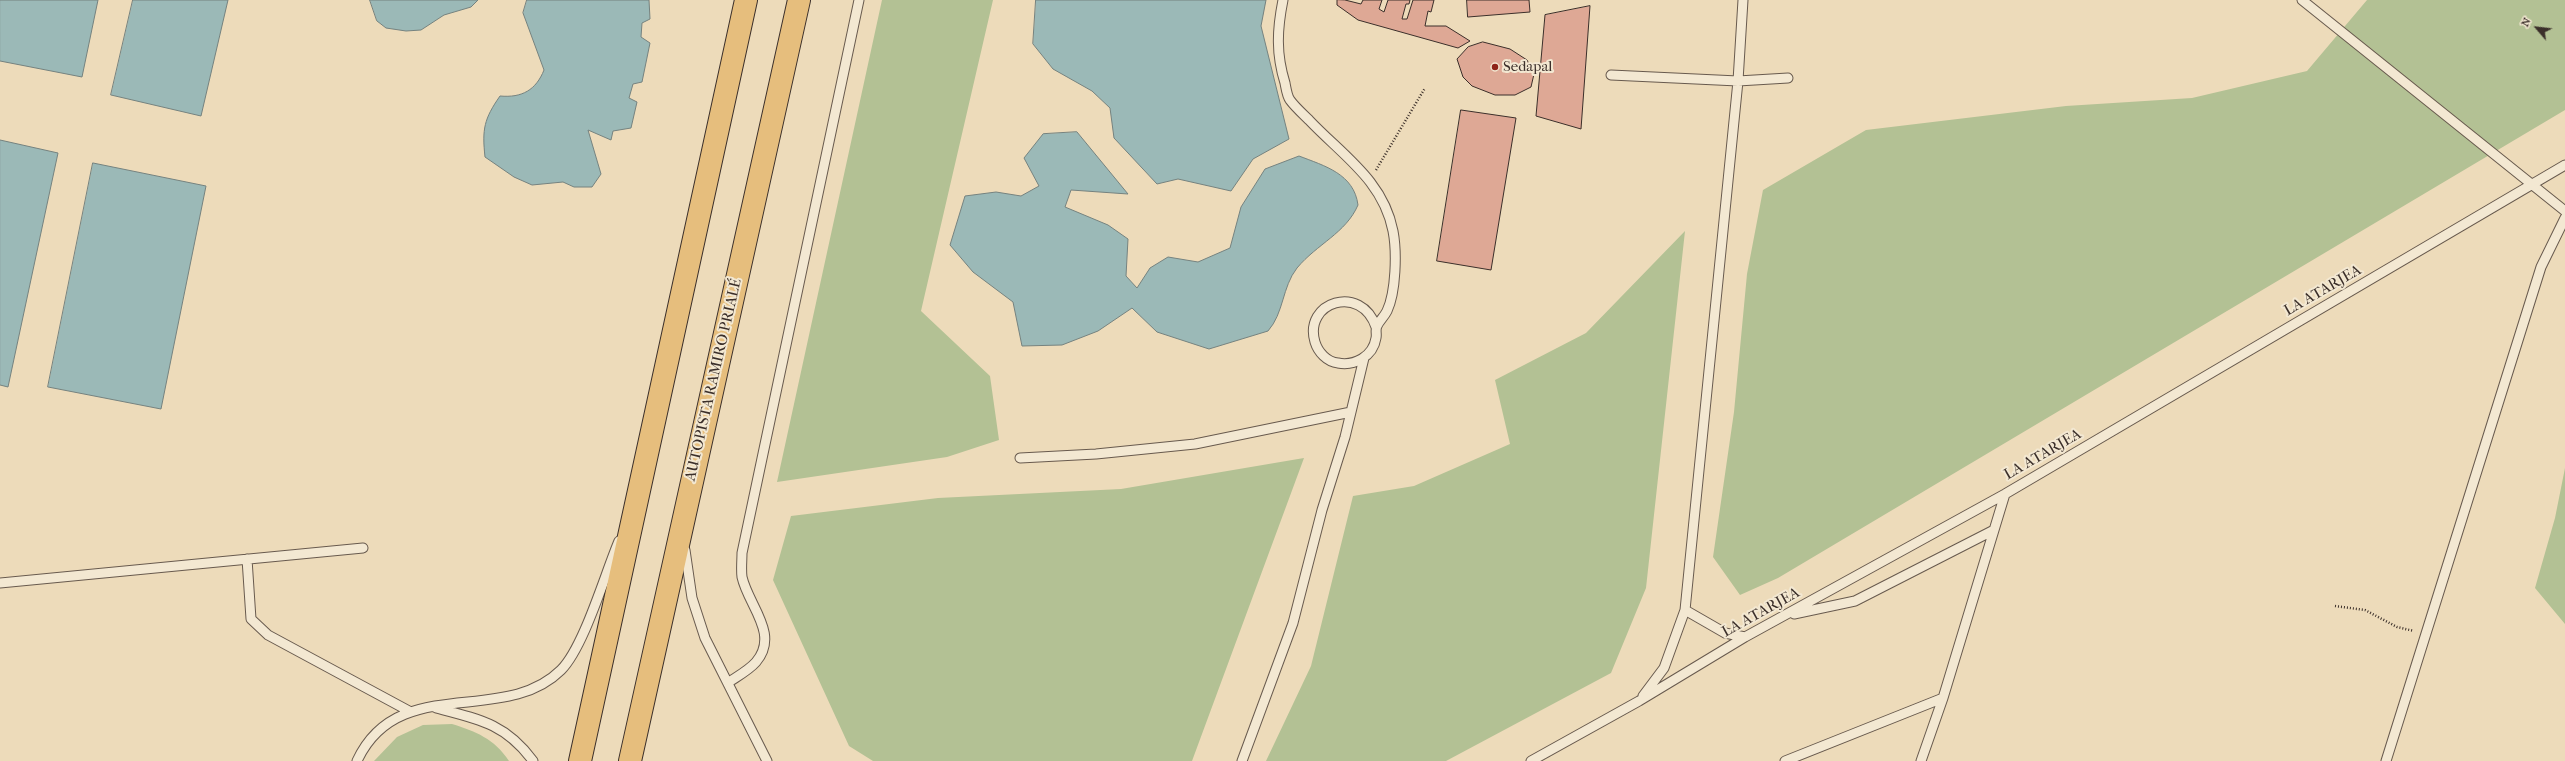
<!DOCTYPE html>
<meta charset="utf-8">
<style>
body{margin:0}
#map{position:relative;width:2565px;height:761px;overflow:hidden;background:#eddbba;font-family:"IM FELL French Canon",serif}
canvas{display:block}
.north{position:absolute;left:2517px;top:8px;width:40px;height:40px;-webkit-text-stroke:3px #f3e8d2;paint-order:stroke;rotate:298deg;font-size:11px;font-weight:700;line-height:16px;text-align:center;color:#3b2f2a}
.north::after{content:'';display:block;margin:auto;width:14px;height:18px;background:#3b2f2a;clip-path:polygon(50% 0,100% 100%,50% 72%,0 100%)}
</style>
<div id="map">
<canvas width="2565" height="761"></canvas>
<div class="north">N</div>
</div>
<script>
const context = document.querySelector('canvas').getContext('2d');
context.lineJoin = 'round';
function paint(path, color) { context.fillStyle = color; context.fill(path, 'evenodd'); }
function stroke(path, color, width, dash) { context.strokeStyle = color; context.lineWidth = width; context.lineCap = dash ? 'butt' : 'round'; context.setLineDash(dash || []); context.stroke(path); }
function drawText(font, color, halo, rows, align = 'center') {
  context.font = font + ' "IM FELL French Canon",serif'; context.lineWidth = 4; context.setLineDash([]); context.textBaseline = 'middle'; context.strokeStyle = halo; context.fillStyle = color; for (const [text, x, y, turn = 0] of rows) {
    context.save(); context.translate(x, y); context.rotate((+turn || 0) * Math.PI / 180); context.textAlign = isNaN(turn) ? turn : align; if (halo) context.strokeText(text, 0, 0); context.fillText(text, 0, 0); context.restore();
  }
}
paint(new Path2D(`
 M882,0h111l-72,311 69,65 9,64 -52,17 -170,25z
 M2367,0h198v110l-787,468 -38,17 -27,-38 21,-145 13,-138 16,-84 103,-60 200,-24 126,-8 115,-27z
 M1685,231l-39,357 -35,85 -165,88h-180l45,-95 42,-170 61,-10 96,-42 -15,-64 91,-47z
 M1304,458l-112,303h-319l-24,-15 -76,-166 18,-64 147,-18 183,-9z
 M2565,468v156l-30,-36 20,-70z
 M452,724c23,7 43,15 57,37h-135l23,-24 26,-12z`), '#b3c194');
const water = new Path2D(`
 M0,0h98l-16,77 -82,-16z
 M133,0h95l-27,116 -90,-21z
 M370,0h108l-7,7 -27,8 -23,15 -15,1 -20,-3 -9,-7z
 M527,0h122l1,19 -8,4 -1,14 9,6 -8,39 -9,2 -4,14 8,4 -6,26 -18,3 -2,9 -23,-10 13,44 -9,13h-18l-11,-5 -31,3 -18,-8 -29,-20c-3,-28 -1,-38 15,-61 22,2 36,-6 44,-26l-21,-57z
 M1036,0h230l-5,26 28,113 -36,20 -22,32 -53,-12 -21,5 -43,-46 -4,-30 -18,-17 -39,-22 -20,-25z
 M1077,132l51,62 -57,-4 -6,17 43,18 20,14 -2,37 11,12 13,-20 18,-11 30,5 32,-14 11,-41 24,-38 34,-13c26,10 55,18 59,49 -12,28 -41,39 -61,63 -15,19 -13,45 -29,63l-59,18 -52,-17 -25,-24 -34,23 -36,14 -40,1 -9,-44 -40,-30 -23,-27 15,-49 31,-4 25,4 18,-10 -15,-28 19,-24z
 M0,140l58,13 -50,234 -8,-2z
 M93,163l113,23 -45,223 -113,-22z`);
paint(water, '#9bb9b7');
stroke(water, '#75827f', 1);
const building = new Path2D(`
 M1345,0l16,4 2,-4h19l-3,9 5,3 4,-12h22l-1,4h-3l-4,15h5l6,-19h21l-3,12 -3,-1 -3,15h21l24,15 -12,7 -100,-28 -21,-15v-5z
 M1467,0h62l1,12 -62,5z
 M1590,6l-9,123 -45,-13 9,-101z
 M1483,42l27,7 17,11 7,14 -3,13 -16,8h-20l-23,-9 -9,-9 -6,-18 11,-12z
 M1461,110l55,8 -25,152 -54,-9z`);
paint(building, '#dea895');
stroke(building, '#3b2f2a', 1);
const lane = new Path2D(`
 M1283,0c-6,30 -7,54 2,83 1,5 2,13 5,17 5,7 13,14 19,20 33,35 74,60 84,111 4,21 3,61 -6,80 -3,6 -8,10 -10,15 -2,4 0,8 -1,12 -3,19 -22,28 -38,25 -11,-1 -20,-11 -23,-21 -12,-40 46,-59 61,-15
 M2302,0l263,211
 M1611,75l127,6 50,-3
 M1020,458l76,-4 99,-10 156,-32
 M685,550l7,48 13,40 62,123
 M247,559l4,60 17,16 141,76
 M0,583l363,-35
 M1685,610l40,23 20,4
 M1794,614l61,-13 139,-71
 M729,682c9,-6 20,-12 27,-20 24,-28 -8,-57 -14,-85 -1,-8 0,-17 0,-24l117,-553
 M1643,696l21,-28 21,-58 53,-529 5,-81
 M436,708c43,11 70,16 97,53
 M357,761c41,-89 147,-34 204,-91 23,-23 44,-96 58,-129
 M1242,761l51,-138 29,-113 23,-73 19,-79
 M1531,761l108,-60 106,-64 260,-143 560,-329
 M1785,761l158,-63
 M1921,761l22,-63 62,-204
 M2386,761l155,-494 24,-49`);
const highway = new Path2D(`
 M580,761l166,-761
 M630,761l169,-761`);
stroke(lane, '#685a4e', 11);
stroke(highway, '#3b2f2a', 24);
stroke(new Path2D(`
 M1376,170l49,-82
 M2335,606l30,4 32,17 17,4`), '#3b2f2a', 2.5, [1, 2]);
stroke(lane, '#f3e8d2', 9);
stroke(highway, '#e6be7d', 22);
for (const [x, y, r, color] of [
 [1495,67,4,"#8f2418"]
]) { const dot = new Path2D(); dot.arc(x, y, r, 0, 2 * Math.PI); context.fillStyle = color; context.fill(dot); stroke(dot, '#f3e8d2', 1.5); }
drawText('15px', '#3b2f2a', '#f3e8d2', [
 ["Sedapal",1503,67]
], 'left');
drawText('15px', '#3b2f2a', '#f3e8d2', [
 ["LA ATARJEA",2323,291,-30],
 ["AUTOPISTA RAMIRO PRIALÉ",714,380,-77],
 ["LA ATARJEA",2043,455,-30],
 ["LA ATARJEA",1761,613,-29]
]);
</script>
